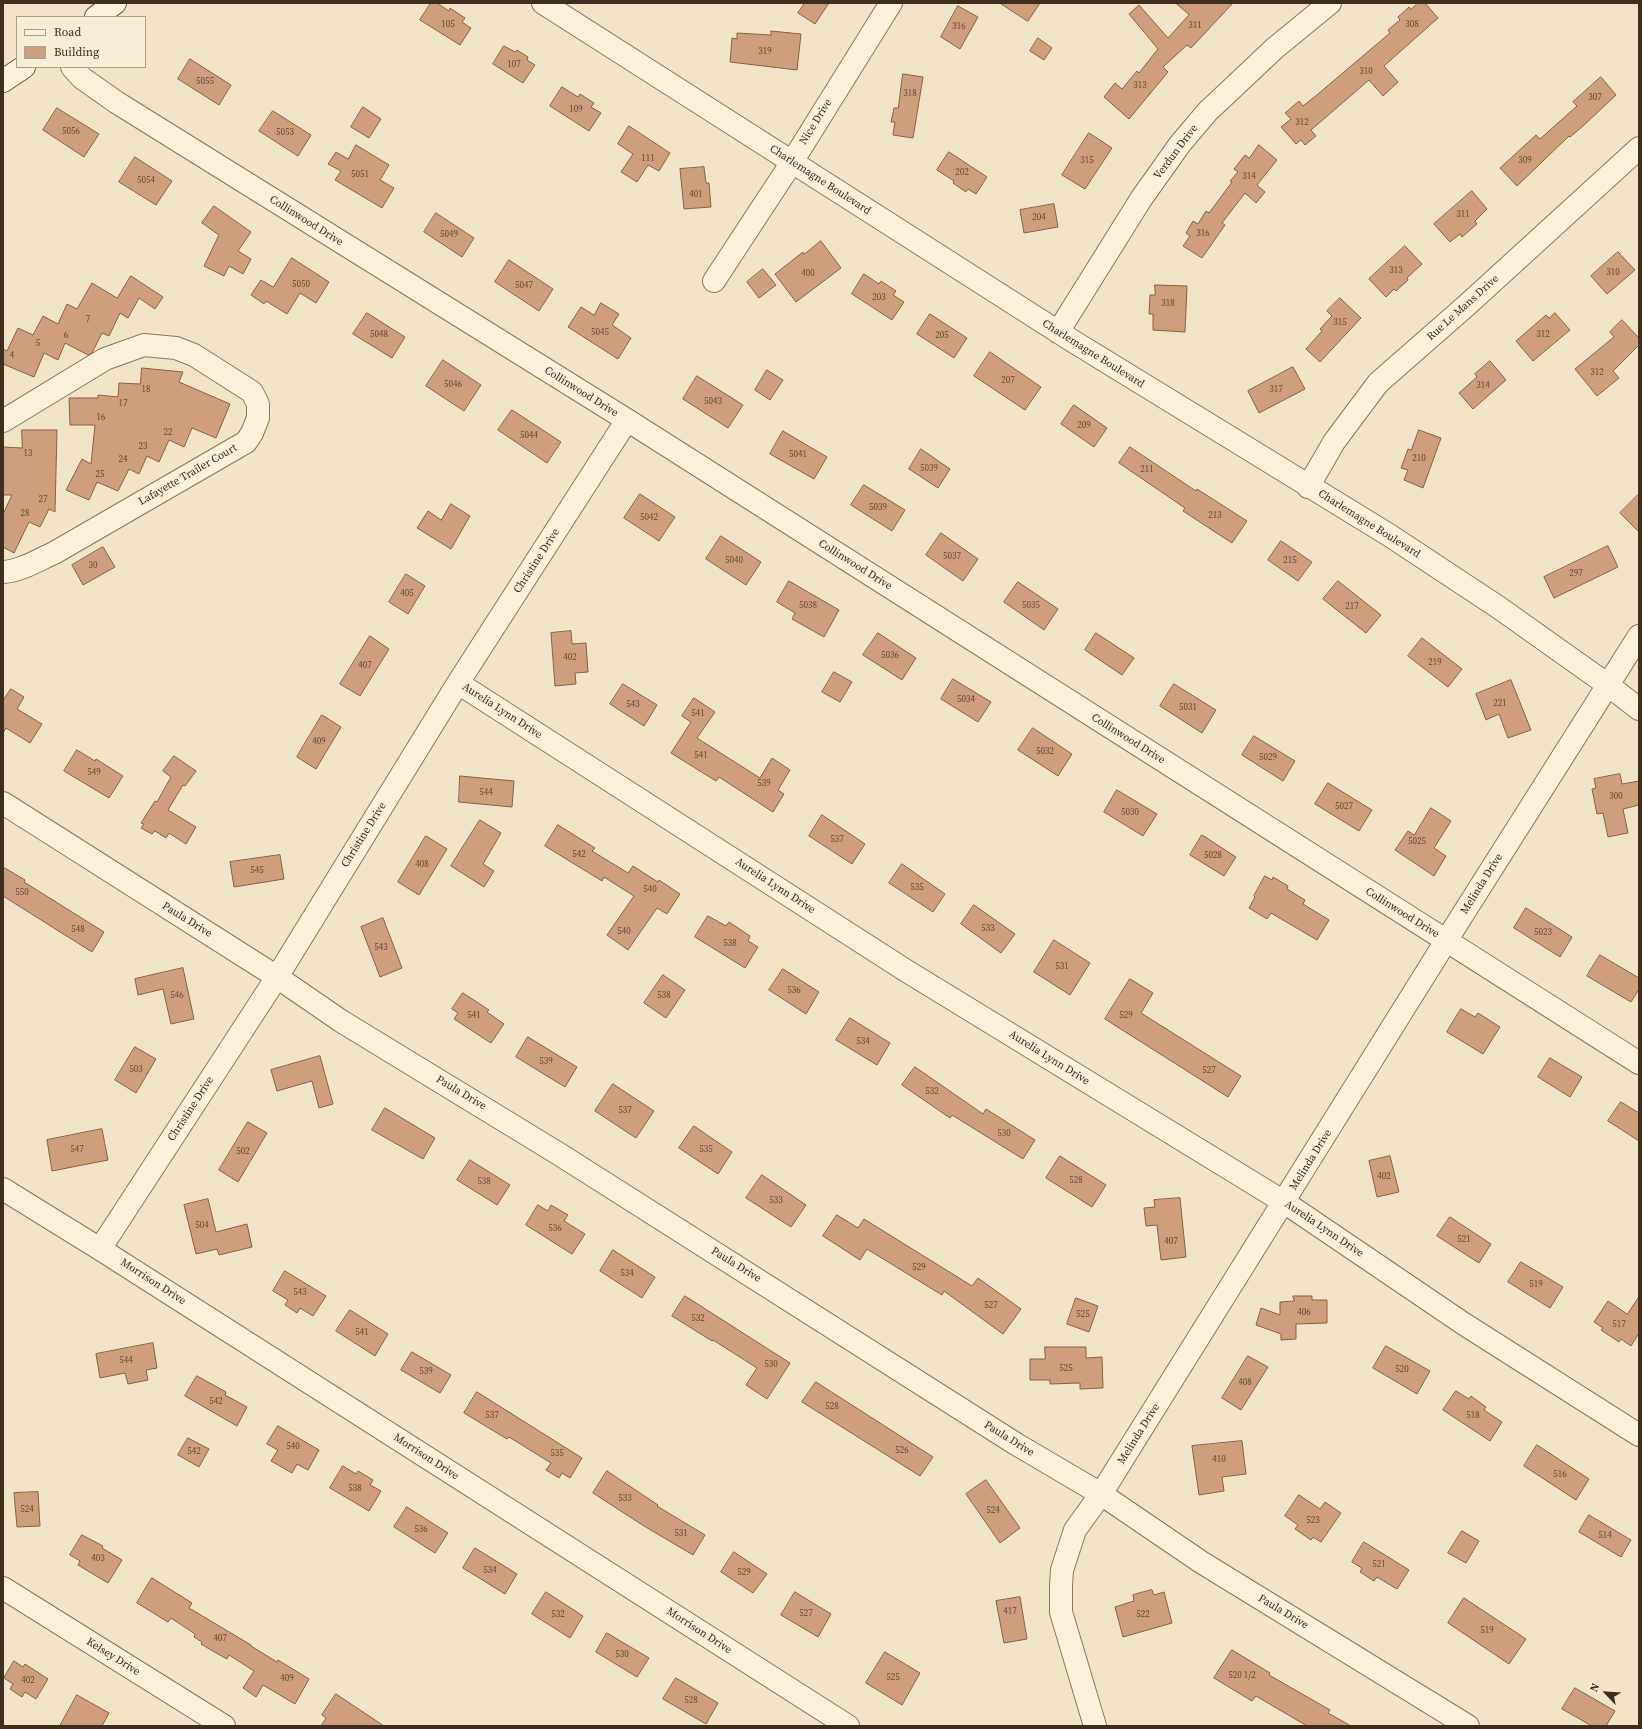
<!DOCTYPE html>
<style>
body{margin:0}
#map{position:relative;width:1642px;height:1729px;overflow:hidden;background:#f0e4c8;font-family:"Source Serif 4",serif}
canvas{display:block}
.frame{position:absolute;inset:0;border:4px solid #3d2e20;pointer-events:none}
.legend{position:absolute;left:16px;top:16px;width:130px;height:52px;box-sizing:border-box;background:#f7eed8;border:1px solid #ada18e;margin:0;padding:5px 7px;list-style:none;font-size:12px;color:#3d2e20}
.legend li{display:flex;align-items:center;gap:8px;height:20px}
.legend b{width:20px;border:1px solid #ada18e}
.north{position:absolute;left:1586px;top:1673px;width:40px;height:40px;-webkit-text-stroke:3px #f7eed8;paint-order:stroke;rotate:295deg;font-size:11px;font-weight:700;line-height:16px;text-align:center;color:#3d2e20}
.north::after{content:'';display:block;margin:auto;width:14px;height:18px;background:#3d2e20;clip-path:polygon(50% 0,100% 100%,50% 72%,0 100%)}
</style>
<div id="map">
<canvas width="1642" height="1729"></canvas>
<div class="frame"></div>
<ul class="legend">
<li><b style="height:5px;background:#faf1dc"></b>Road</li>
<li><b style="height:11px;background:#cf9f7d"></b>Building</li>
</ul>
<div class="north">N</div>
</div>
<script>
const context = document.querySelector('canvas').getContext('2d');
context.lineJoin = 'round';
function paint(path, color) { context.fillStyle = color; context.fill(path, 'evenodd'); }
function stroke(path, color, width, dash) { context.strokeStyle = color; context.lineWidth = width; context.lineCap = dash ? 'butt' : 'round'; context.setLineDash(dash || []); context.stroke(path); }
function drawText(font, color, halo, rows, align = 'center') {
  context.font = font + ' "Source Serif 4",serif'; context.lineWidth = 3; context.setLineDash([]); context.textBaseline = 'middle'; context.strokeStyle = halo; context.fillStyle = color; for (const [text, x, y, turn = 0] of rows) {
    context.save(); context.translate(x, y); context.rotate((+turn || 0) * Math.PI / 180); context.textAlign = isNaN(turn) ? turn : align; if (halo) context.strokeText(text, 0, 0); context.fillText(text, 0, 0); context.restore();
  }
}
const building = new Path2D(`
 M431,3h6l12,8 1,-3 15,10 -3,4 9,6 -11,17 -40,-25z
 M805,3h24l-14,21 -17,-11z
 M1000,3h40l-12,18z
 M1176,3h57l-42,45 -4,-3 -24,22 5,5 -39,47 -25,-22 11,-14 7,6 15,-18 2,2 19,-24 -29,-35 10,-9 29,33 21,-23z
 M1418,3h7l13,15 -54,48 14,16 -15,14 -14,-16 -58,50 5,6 -11,9 -4,-5 -5,4 -15,-17 10,-8 -6,-6 14,-12 4,5 15,-12 72,-61 -2,-3 12,-10 -2,-3 11,-10 2,2z
 M958,6l20,11 -18,32 -19,-12z
 M771,31l30,3 -4,36 -67,-8 2,-24 5,1v-6l34,2z
 M1038,38l14,10 -8,12 -14,-9z
 M504,46l11,6 2,-2 11,7 -1,3 8,5 -12,18 -30,-19z
 M190,59l41,26 -12,20 -41,-26z
 M903,74l20,3 -10,61 -20,-3 2,-13h-4l3,-14h4z
 M1601,77l15,18 -34,32 -12,10 -1,-1 -52,50 -17,-18 36,-33 4,4 37,-33 -4,-4z
 M562,87l16,10 2,-3 14,9 -3,4 10,6 -12,18 -39,-25z
 M363,107l18,12 -12,19 -18,-11z
 M57,108l42,26 -15,23 -41,-27z
 M273,111l38,24 -13,21 -39,-25z
 M629,126l41,27 -11,18 -11,-6 -11,17 -16,-10 12,-18 -15,-10z
 M1089,133l23,15 -27,41 -23,-14z
 M356,145l33,20 -9,15 14,8 -12,20 -47,-28 6,-9 -13,-7 8,-12 12,7z
 M1259,145l18,15 -20,25 8,7 -9,11 -11,-10 -23,30 3,2 -23,33 -19,-12 7,-10 -4,-3 7,-12 5,3 8,-13 3,2 3,-4 20,-27 -2,-1 8,-9 -4,-3 11,-14 4,3z
 M949,152l38,25 -11,17 -8,-5 -2,3 -13,-9 1,-2 -17,-11z
 M135,157l37,24 -16,24 -37,-23z
 M704,167l2,16h3l2,24 -27,2 -4,-40z
 M1472,191l15,18 -12,12 2,3 -15,13 -2,-3 -10,8 -16,-18z
 M1054,204l4,23 -34,6 -4,-23z
 M214,206l37,26 -13,19 13,8 -8,15 -14,-8 -5,10 -20,-10 15,-31 -17,-12z
 M436,213l38,25 -12,19 -38,-25z
 M821,241l20,27 -45,34 -21,-28 28,-22 1,2z
 M1405,246l17,18 -15,14 1,2 -12,11 -2,-2 -8,8 -17,-18z
 M1618,252l17,18 -28,24 -16,-18z
 M292,258l37,24 -13,21 -16,-10 -13,21 -21,-13 -2,3 -13,-9 10,-15 12,7z
 M509,260l44,29 -14,22 -44,-29z
 M763,269l13,16 -17,13 -12,-16z
 M864,274l15,10 2,-3 15,10 -3,4 11,7 -12,18 -40,-26z
 M131,276l32,21 -8,12 -16,-11 -11,20 -8,-5 -11,23 -7,-3 -10,20 -4,2 -23,-12 -7,17 -14,-7 -10,24 -31,-13v-15l4,2 11,-23 15,7 10,-19 15,8 9,-20 10,5 15,-26 25,15z
 M1155,285l32,1 -2,46 -32,-2v-16h-4l1,-19h5z
 M1340,298l21,20 -41,44 -14,-13 16,-18 -2,-2 12,-13 -5,-5z
 M601,303l18,11 -7,11 19,13 -13,21 -50,-32 13,-20 13,8z
 M367,313l38,24 -13,21 -39,-24z
 M1555,313l15,17 -37,31 -17,-20 30,-26 3,3z
 M930,314l37,24 -13,20 -37,-24z
 M1622,320l17,18v7l-26,26 6,7 -22,18 -22,-27 39,-32 -4,-5z
 M990,352l51,35 -16,23 -51,-34z
 M443,360l38,25 -17,26 -38,-25z
 M1490,361l16,19 -33,29 -14,-16 18,-16 -2,-3z
 M1293,367l12,22 -46,24 -11,-22z
 M142,368l41,4 -4,10 51,22 -14,34 -24,-10 -8,19 -15,-7 -10,22 -12,-6 -8,18 -10,-5 -11,22 -21,-9 -8,18 -23,-10 16,-31 9,5 4,-39h-25l-1,-27h29v-3l20,2 1,-14 21,1z
 M767,370l16,10 -13,20 -15,-10z
 M697,376l46,29 -15,23 -45,-29z
 M1074,405l33,23 -13,19 -33,-23z
 M512,410l49,32 -14,21 -49,-33z
 M22,430h35l-2,82 -6,-3 -9,18 -11,-5 -15,31 -11,-6v-33l9,-19h-9v-48l19,1z
 M1419,430l22,8 -18,50 -19,-8 4,-10 -7,-2 7,-19 3,1z
 M783,431l44,26 -13,22 -44,-25z
 M1130,447l66,44 1,-2 50,32 -15,22 -49,-32 2,-3 -66,-45z
 M921,449l29,20 -12,19 -29,-19z
 M864,485l41,25 -13,21 -41,-26z
 M640,494l35,23 -16,24 -35,-23z
 M1639,494v38l-19,-19z
 M451,504l19,12 -19,33 -34,-21 11,-17 13,9z
 M941,533l37,26 -15,22 -37,-26z
 M721,536l40,26 -15,23 -40,-26z
 M1281,541l31,21 -14,19 -30,-21z
 M1608,546l10,21 -64,31 -10,-21z
 M103,547l12,20 -32,18 -11,-20z
 M406,574l19,12 -17,28 -19,-12z
 M789,581l50,29 -15,27 -32,-18 3,-6 -18,-11z
 M1338,581l43,34 -15,18 -43,-34z
 M1018,582l40,27 -14,21 -40,-28z
 M571,631l1,13 14,-1 2,29 -13,1 1,11 -21,2 -4,-53z
 M878,633l38,25 -14,22 -39,-25z
 M1096,633l38,25 -12,17 -37,-25z
 M370,636l19,13 -29,47 -20,-12z
 M1422,638l40,31 -14,18 -40,-31z
 M834,672l18,10 -12,20 -18,-10z
 M953,679l38,23 -13,20 -37,-23z
 M1511,680l20,50 -23,8 -9,-24 -13,6 -10,-26z
 M623,684l34,21 -13,21 -34,-22z
 M1174,684l42,26 -14,23 -42,-27z
 M11,689l13,8 -7,12 25,15 -12,19 -24,-15 -3,5v-32z
 M694,698l21,14 -18,26 63,40 12,-20 18,12 -12,20 6,4 -11,18 -54,-35 -3,4 -45,-28 20,-31 -9,-6z
 M322,715l19,12 -25,42 -19,-12z
 M1033,728l39,26 -14,22 -40,-26z
 M1254,736l41,25 -12,20 -41,-26z
 M77,750l18,11 1,-2 27,17 -14,22 -45,-27z
 M174,756l22,15 -11,15 -2,-1 -15,25 28,17 -10,17 -17,-11 -3,5 -11,-7 -3,3 -11,-6 3,-4 -3,-1 14,-22 2,1 14,-25 -8,-6z
 M1620,774l2,10 17,-3v24l-16,4 5,24 -20,4 -5,-24 -6,1 -5,-25 4,-1 -2,-9z
 M460,776l54,5 -2,26 -53,-5z
 M1328,783l44,27 -13,21 -44,-27z
 M1117,790l40,24 -14,22 -39,-24z
 M1431,808l20,13 -17,27 12,8 -12,20 -39,-26 13,-19 6,4z
 M822,815l43,29 -13,20 -43,-28z
 M480,820l21,13 -18,31 11,7 -10,16 -33,-21z
 M558,825l37,23 -3,3 36,22 5,-7 25,16 1,-2 21,14 -13,20 -10,-6 -29,42 -21,-15 27,-39 -30,-19 -2,4 -57,-35z
 M1202,835l34,22 -12,19 -34,-21z
 M426,836l21,13 -28,46 -21,-13z
 M280,855l4,24 -50,8 -4,-25z
 M902,864l43,30 -12,18 -44,-29z
 M3,867l22,13 -1,2 80,50 -12,20 -89,-56z
 M1265,876l7,4 1,-3 15,9 -1,3 18,11 -2,4 26,16 -12,20 -46,-27 -4,6 -18,-11 6,-11 -1,-1z
 M974,905l41,29 -14,19 -40,-29z
 M1526,908l46,29 -12,20 -46,-29z
 M708,916l18,10 3,-4 21,14 -2,5 10,6 -13,21 -50,-31z
 M383,918l19,50 -22,9 -19,-50z
 M1054,940l36,23 -20,32 -36,-23z
 M1600,955l39,23v11l-8,13 -44,-26z
 M183,968l11,51 -23,5 -8,-35 -25,6 -3,-16z
 M783,969l36,23 -13,22 -37,-24z
 M663,975l22,15 -19,28 -22,-15z
 M1130,979l23,14 -12,20 100,63 -13,21 -123,-78z
 M463,993l26,17 -2,2 17,12 -13,19 -37,-24 4,-6 -6,-4z
 M1461,1009l14,8 3,-4 22,14 -17,27 -36,-22z
 M850,1018l40,25 -13,22 -41,-25z
 M528,1037l49,30 -12,20 -49,-30z
 M135,1047l21,12 -20,34 -21,-13z
 M320,1056l13,48 -14,4 -7,-27 -35,10 -6,-21z
 M1550,1058l32,19 -12,20 -32,-20z
 M915,1067l68,47 3,-5 49,31 -12,19 -71,-44 -2,3 -48,-33z
 M613,1084l41,27 -18,27 -41,-27z
 M1621,1102l18,11v28l-31,-20z
 M385,1108l50,30 -12,21 -51,-29z
 M248,1122l19,11 -29,49 -19,-12z
 M694,1126l38,26 -14,22 -39,-26z
 M102,1129l6,31 -56,11 -5,-31z
 M1060,1156l46,29 -14,22 -46,-29z
 M1390,1156l9,36 -22,5 -8,-36z
 M470,1160l40,25 -13,20 -40,-25z
 M762,1175l44,30 -15,22 -45,-29z
 M1180,1198l6,59 -25,3 -4,-35 -11,1 -2,-18 11,-1 -1,-7z
 M208,1199l8,33 31,-8 5,23 -33,8 -2,-6 -21,5 -12,-49z
 M538,1205l10,6 3,-6 17,10 -4,6 21,13 -13,20 -46,-29z
 M837,1215l21,13 6,-9 108,67 6,-8 43,31 -18,25 -59,-43 -2,4 -75,-46 -7,11 -37,-24z
 M1450,1217l41,27 -12,19 -42,-27z
 M613,1250l42,27 -13,21 -42,-27z
 M1521,1262l42,25 -13,21 -42,-26z
 M285,1271l41,25 -13,20 -13,-8 -3,5 -12,-8 3,-5 -15,-9z
 M685,1296l105,67 -23,36 -21,-14 11,-17 -44,-28 -1,1 -40,-25z
 M1293,1296h19v4h15v23l-31,1v15l-15,1v-6l-25,-9 5,-17 19,7v-13l14,-1z
 M1639,1297v36l-8,13 -10,-7 -2,3 -18,-12 2,-2 -9,-6 14,-21 19,13z
 M1076,1298l22,8 -9,26 -22,-8z
 M350,1310l38,24 -13,22 -39,-25z
 M153,1343l4,25 -11,2 2,10 -20,4 -3,-11 -25,5 -4,-24z
 M1386,1346l44,25 -13,23 -44,-26z
 M1045,1347h41v11l16,-1 1,31 -23,1v-6l-30,1v-4h-20v-21h15z
 M412,1352l39,23 -11,18 -39,-23z
 M1248,1356l20,11 -27,43 -19,-12z
 M197,1376l29,16 -1,3 22,12 -10,19 -52,-30z
 M816,1382l117,75 -13,19 -118,-74z
 M1456,1391l13,8 2,-3 15,11 -2,3 18,12 -12,19 -47,-31z
 M477,1392l105,66 -12,20 -8,-5 -3,5 -13,-8 5,-7 -42,-26 -2,2 -43,-26z
 M278,1426l41,24 -11,20 -11,-6 -5,9 -21,-12 7,-11 -11,-6z
 M188,1438l21,11 -10,18 -21,-12z
 M1242,1441l4,33 -24,3 2,14 -25,4 -7,-49z
 M1537,1445l52,34 -13,21 -52,-34z
 M343,1466l13,8 2,-3 15,9 -3,5 11,6 -12,20 -39,-23z
 M607,1471l51,34 -1,1 48,29 -12,20 -49,-29 -51,-33z
 M986,1480l34,48 -20,15 -34,-49z
 M38,1492l2,34 -23,1 -3,-34z
 M1299,1495l21,14 5,-7 16,11 -20,29 -8,-5 -2,3 -16,-11 3,-4 -13,-9z
 M407,1507l41,26 -13,20 -41,-26z
 M1589,1515l42,25 -10,17 -42,-25z
 M1462,1531l17,10 -13,22 -18,-10z
 M82,1535l21,11 -1,2 20,12 -14,23 -30,-18 2,-4 -10,-6z
 M1364,1542l45,28 -12,19 -20,-12 -3,4 -14,-9 2,-4 -10,-6z
 M475,1548l42,26 -12,20 -42,-26z
 M734,1552l33,22 -14,19 -32,-21z
 M152,1578l40,25 -3,5 62,37v1l26,16 1,-2 31,19 -14,25 -32,-19 -7,12 -13,-9 11,-17 -25,-16 -2,4 -11,-6 -15,-9 1,-2 -8,-5 1,-3 -24,-16 -3,4 -31,-19z
 M1152,1590l2,5 10,-3 8,31 -49,14 -8,-30 19,-6 -1,-6z
 M546,1592l37,24 -13,22 -38,-24z
 M795,1592l36,22 -13,23 -37,-22z
 M1020,1597l7,42 -23,4 -8,-42z
 M1464,1598l62,41 -17,25 -61,-41z
 M607,1633l42,25 -12,19 -41,-25z
 M1232,1650l38,23 -1,2 61,35 -2,3 23,13h-44l-51,-30 -4,5 -38,-23z
 M885,1652l35,21 -18,32 -36,-22z
 M14,1661l9,6 2,-3 23,15 -12,20 -11,-7 -3,5 -12,-8 3,-5 -9,-6z
 M676,1678l42,25 -12,21 -43,-25z
 M1575,1688l40,23 -9,15h-14l-30,-17z
 M336,1694l48,32h-63l5,-8 -4,-3z
 M77,1695l32,18 -7,13h-42z`);
paint(building, '#cf9f7d');
stroke(building, '#8d5f41', 1);
const street = new Path2D(`
 M543,3l528,337 318,195 109,72 110,78 31,24
 M72,67l10,11 34,24 511,318 1012,643
 M714,281l78,-119 99,-159
 M1058,332l83,-133 39,-55 28,-33 14,-13 53,-50 55,-45
 M3,421l102,-62 39,-14 32,3 18,7 58,37 6,12v14l-6,15 -6,9 -192,111c-16,7 -33,18 -51,19
 M1308,487l26,-45 44,-59 89,-78 172,-157
 M458,683l447,287 379,232 180,122 175,111
 M3,803l274,174 64,44 218,133 457,290 85,50 100,68 267,164
 M3,1189l97,60 748,477
 M100,1249l177,-272 181,-294 169,-263
 M3,1588l221,138
 M1095,1726l-34,-114v-26l1,-16 13,-40 26,-36 345,-553 193,-305`);
const secondary = new Path2D(`
 M96,17l19,-14
 M3,81l21,-14`);
stroke(street, '#8d765c', 24);
stroke(secondary, '#6f573f', 24);
stroke(street, '#faf1dc', 22);
stroke(secondary, '#faf1dc', 22);
drawText('9px', '#624a37', null, [
 ["105",448,25],
 ["308",1412,25],
 ["311",1195,26],
 ["316",959,27],
 ["319",765,52],
 ["107",514,65],
 ["310",1366,72],
 ["5055",205,82],
 ["313",1140,86],
 ["318",910,94],
 ["307",1595,98],
 ["109",576,110],
 ["312",1302,123],
 ["5056",71,132],
 ["5053",285,133],
 ["111",648,159],
 ["315",1087,161],
 ["309",1525,161],
 ["202",962,173],
 ["5051",360,175],
 ["314",1249,177],
 ["5054",146,181],
 ["401",696,195],
 ["311",1463,215],
 ["204",1039,218],
 ["316",1203,234],
 ["5049",449,235],
 ["313",1396,271],
 ["310",1613,273],
 ["400",808,274],
 ["5050",301,285],
 ["5047",524,286],
 ["203",879,298],
 ["318",1168,304],
 ["7",88,320],
 ["315",1340,323],
 ["5045",600,333],
 ["5048",379,335],
 ["312",1543,335],
 ["6",66,336],
 ["205",942,336],
 ["5",38,344],
 ["4",12,356],
 ["312",1597,373],
 ["207",1008,381],
 ["5046",453,385],
 ["314",1483,386],
 ["18",146,390],
 ["317",1276,390],
 ["5043",713,402],
 ["17",123,404],
 ["16",101,418],
 ["209",1084,426],
 ["22",168,433],
 ["5044",529,436],
 ["23",143,447],
 ["13",28,454],
 ["5041",798,455],
 ["210",1419,459],
 ["24",123,460],
 ["5039",929,469],
 ["211",1147,470],
 ["25",100,475],
 ["27",43,500],
 ["5039",878,508],
 ["28",25,514],
 ["213",1215,516],
 ["5042",649,518],
 ["5037",952,557],
 ["5040",734,561],
 ["215",1290,561],
 ["30",93,566],
 ["297",1576,574],
 ["405",407,594],
 ["5038",808,606],
 ["5035",1031,606],
 ["217",1352,607],
 ["5036",890,656],
 ["402",570,658],
 ["219",1435,663],
 ["407",365,666],
 ["5034",966,700],
 ["221",1500,704],
 ["543",633,705],
 ["5031",1188,708],
 ["541",698,714],
 ["409",319,742],
 ["5032",1045,752],
 ["541",701,756],
 ["5029",1268,758],
 ["549",94,773],
 ["539",764,784],
 ["544",486,793],
 ["300",1616,797],
 ["5027",1344,807],
 ["5030",1130,813],
 ["537",837,840],
 ["5025",1417,842],
 ["542",579,855],
 ["5028",1213,856],
 ["408",422,865],
 ["545",257,871],
 ["535",917,888],
 ["540",650,890],
 ["550",22,893],
 ["533",988,929],
 ["548",78,930],
 ["540",624,932],
 ["5023",1543,933],
 ["538",730,944],
 ["543",381,948],
 ["531",1062,967],
 ["536",794,991],
 ["546",177,996],
 ["538",664,996],
 ["541",474,1016],
 ["529",1126,1016],
 ["534",863,1042],
 ["539",546,1062],
 ["503",136,1070],
 ["527",1209,1071],
 ["532",932,1092],
 ["537",625,1111],
 ["530",1004,1134],
 ["547",77,1150],
 ["535",706,1150],
 ["502",243,1152],
 ["402",1384,1177],
 ["528",1076,1181],
 ["538",484,1182],
 ["533",776,1201],
 ["504",202,1226],
 ["536",555,1229],
 ["521",1464,1240],
 ["407",1171,1242],
 ["529",919,1268],
 ["534",627,1274],
 ["519",1536,1285],
 ["543",300,1293],
 ["527",991,1306],
 ["406",1304,1313],
 ["525",1083,1315],
 ["532",698,1319],
 ["517",1619,1325],
 ["541",362,1333],
 ["544",126,1361],
 ["530",771,1365],
 ["525",1066,1369],
 ["520",1402,1370],
 ["539",426,1372],
 ["408",1245,1383],
 ["542",216,1402],
 ["528",832,1407],
 ["537",492,1416],
 ["518",1473,1416],
 ["540",293,1447],
 ["526",902,1451],
 ["542",194,1452],
 ["535",557,1454],
 ["410",1219,1460],
 ["516",1560,1475],
 ["538",355,1489],
 ["533",625,1499],
 ["524",27,1510],
 ["524",993,1511],
 ["523",1313,1521],
 ["536",421,1530],
 ["531",681,1534],
 ["514",1605,1536],
 ["403",98,1559],
 ["521",1379,1565],
 ["534",490,1571],
 ["529",744,1573],
 ["417",1010,1612],
 ["527",806,1614],
 ["532",558,1615],
 ["522",1143,1615],
 ["519",1487,1631],
 ["407",220,1639],
 ["530",622,1655],
 ["520 1/2",1242,1676],
 ["525",893,1678],
 ["409",287,1679],
 ["402",28,1681],
 ["528",691,1701]
]);
drawText('11px', '#3d2e20', '#f7eed8', [
 ["Nice Drive",816,122,-58],
 ["Verdun Drive",1176,152,-53],
 ["Charlemagne Boulevard",820,180,33],
 ["Collinwood Drive",306,221,32],
 ["Rue Le Mans Drive",1463,308,-42],
 ["Charlemagne Boulevard",1093,354,32],
 ["Collinwood Drive",581,392,32],
 ["Lafayette Trailer Court",188,475,-30],
 ["Charlemagne Boulevard",1369,524,32],
 ["Christine Drive",537,561,-57],
 ["Collinwood Drive",855,565,32],
 ["Aurelia Lynn Drive",502,711,33],
 ["Collinwood Drive",1128,739,32],
 ["Christine Drive",364,835,-58],
 ["Melinda Drive",1482,884,-58],
 ["Aurelia Lynn Drive",775,886,33],
 ["Collinwood Drive",1402,913,32],
 ["Paula Drive",187,920,32],
 ["Aurelia Lynn Drive",1049,1058,32],
 ["Paula Drive",461,1093,31],
 ["Christine Drive",191,1109,-57],
 ["Melinda Drive",1311,1160,-58],
 ["Aurelia Lynn Drive",1324,1229,34],
 ["Paula Drive",736,1265,32],
 ["Morrison Drive",153,1282,33],
 ["Melinda Drive",1139,1434,-58],
 ["Paula Drive",1009,1439,32],
 ["Morrison Drive",426,1457,33],
 ["Paula Drive",1283,1612,31],
 ["Morrison Drive",699,1631,33],
 ["Kelsey Drive",113,1657,32]
]);
</script>
